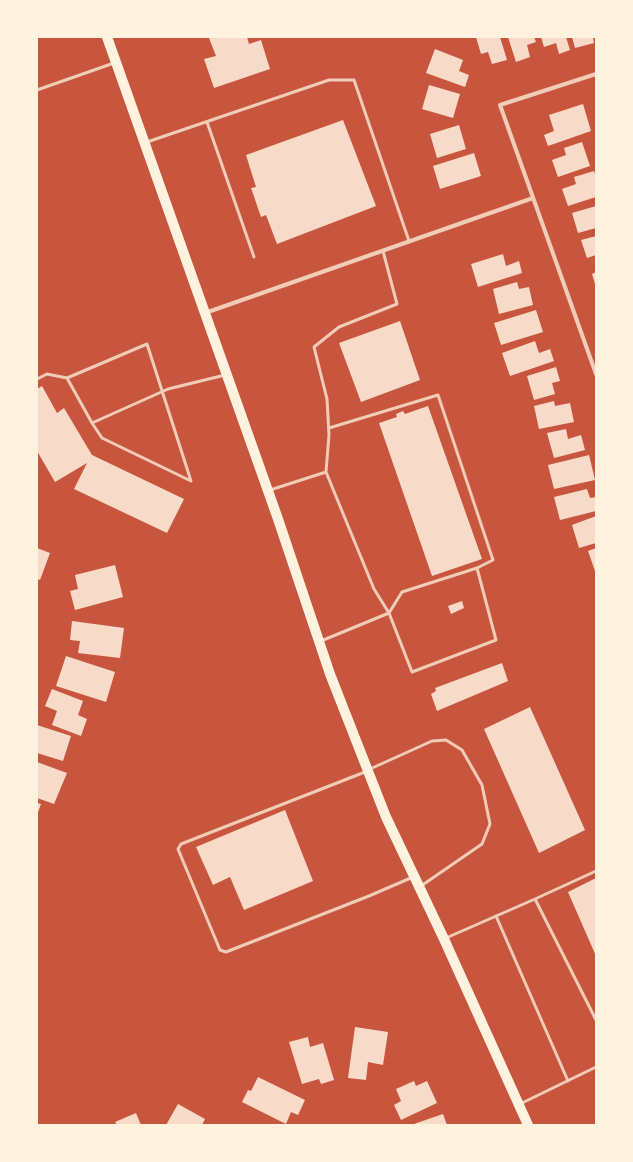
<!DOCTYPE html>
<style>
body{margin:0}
#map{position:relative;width:633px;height:1162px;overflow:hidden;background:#c8553d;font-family:Lora,serif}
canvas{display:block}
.frame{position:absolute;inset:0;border:38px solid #fff3e0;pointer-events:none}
</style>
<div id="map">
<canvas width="633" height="1162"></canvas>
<div class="frame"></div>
</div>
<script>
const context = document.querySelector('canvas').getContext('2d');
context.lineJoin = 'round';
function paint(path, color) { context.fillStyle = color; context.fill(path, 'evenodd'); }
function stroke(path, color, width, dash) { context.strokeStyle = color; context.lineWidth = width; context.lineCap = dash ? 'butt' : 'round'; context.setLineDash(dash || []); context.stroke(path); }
paint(new Path2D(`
 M212,37h35l2,7 12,-4 9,29 -56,19 -10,-29 12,-3 -7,-18z
 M476,37h24l7,23 -15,4 -4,-12 -7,2z
 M508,37h26l2,5 -9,3 3,12 -14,5z
 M541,37h25l4,13 -11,4 -3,-11 -12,4z
 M572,37h21l1,6 -19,5z
 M435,49l28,11 -4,11 10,4 -4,12 -39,-14z
 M429,85l31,9 -7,24 -31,-9z
 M583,104l8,27 -43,15 -4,-11 10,-4 -5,-16z
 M343,120l33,86 -99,38 -11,-29 -5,2 -10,-29 5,-1 -10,-32z
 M459,125l7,24 -29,9 -7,-24z
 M582,142l8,24 -32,11 -6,-17 14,-5 -2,-7z
 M474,153l7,23 -41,13 -7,-23z
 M594,171l2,6v20l-28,9 -6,-17 14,-5 -2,-7z
 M596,206v22l-18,5 -6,-20z
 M596,236v19l-9,3 -6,-18z
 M503,254l3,12 13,-5 3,12 -44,14 -7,-23z
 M596,272v15l-4,-13z
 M517,282l2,7 10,-2 4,18 -34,9 -6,-25z
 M536,310l7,22 -42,13 -7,-22z
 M400,321l20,59 -59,22 -22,-59z
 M535,341l4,12 11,-4 4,12 -44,15 -8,-23z
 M556,367l4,14 -8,2 3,11 -21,6 -7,-24z
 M42,386l15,27 7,-5 28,47 92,44 -17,34 -93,-44 13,-26 -32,19 -18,-31v-62z
 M554,401l1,5 15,-3 4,19 -35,7 -5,-23z
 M428,406l54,153 -50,17 -53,-153 18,-6 -1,-3 7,-3 2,3z
 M566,429l2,10 13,-4 4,15 -31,8 -7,-25z
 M589,455l6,25 -41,9 -6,-24z
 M587,489l3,9 6,-1v14l-36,9 -6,-23z
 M596,516v27l-17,5 -7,-23z
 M37,548l13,5 -10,27 -3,-1z
 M596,548v26l-8,-23z
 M115,565l8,32 -48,13 -5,-19 8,-2 -3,-14z
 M462,601l2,7 -13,6 -3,-8z
 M72,621l52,7 -4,30 -42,-5 2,-12 -10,-1z
 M66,656l49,16 -9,30 -50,-16z
 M502,663l6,18 -71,30 -6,-17 5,-3 -1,-3z
 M52,689l31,12 -5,14 9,4 -6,17 -29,-11 5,-14 -12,-5z
 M530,707l55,123 -46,23 -55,-124z
 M37,725l34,11 -8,25 -26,-8z
 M37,762l30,11 -13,31 -17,-6z
 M37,803l4,1 -4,11z
 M285,810l28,71 -69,29 -14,-33 -17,8 -17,-38z
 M596,878v78l-28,-64z
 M355,1027l33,5 -5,33 -15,-3 -2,18 -18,-2z
 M308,1037l2,10 13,-4 11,37 -13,4 -2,-5 -17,5 -13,-42z
 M258,1077l47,23 -7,15 -7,-3 -5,12 -44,-22 6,-12 3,1z
 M414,1081l2,5 11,-5 10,22 -36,17 -7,-15 7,-4 -5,-12z
 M178,1104l27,15 -3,6h-36z
 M136,1113l5,12h-24l-2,-3z
 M443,1114l4,11h-36z`), '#f7dbc8');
stroke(new Path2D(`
 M37,90l77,-27
 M207,122l47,135
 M147,142l182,-62h25l55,161
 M67,378l80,-34 44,137 -89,-43 -10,-15
 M37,379l10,-5 20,4 25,45 76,-34 57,-14
 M329,428l109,-33 55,165 -16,8
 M270,490l56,-18 3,-37 -2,-36 -13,-52 25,-20 58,-23 -14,-53
 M321,641l68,-28 13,-21 75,-24 19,72 -84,32 -23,-59 -15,-24 -48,-117
 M370,769l62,-28 14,-1 16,10 20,35 8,39 -8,20 -61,42
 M365,772l-184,72 -3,5 42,101 6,2 143,-56 44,-19
 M535,899l61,121
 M496,916l72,165
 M446,938l89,-39 61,-28
 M520,1104l76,-37`), '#f1ccb7', 3);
stroke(new Path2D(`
 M596,74l-96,31 96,269
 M205,313l328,-115`), '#f1ccb7', 4);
stroke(new Path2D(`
 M107,37l171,482 52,155 56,143 58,122 84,186`), '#fff3e0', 10);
</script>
